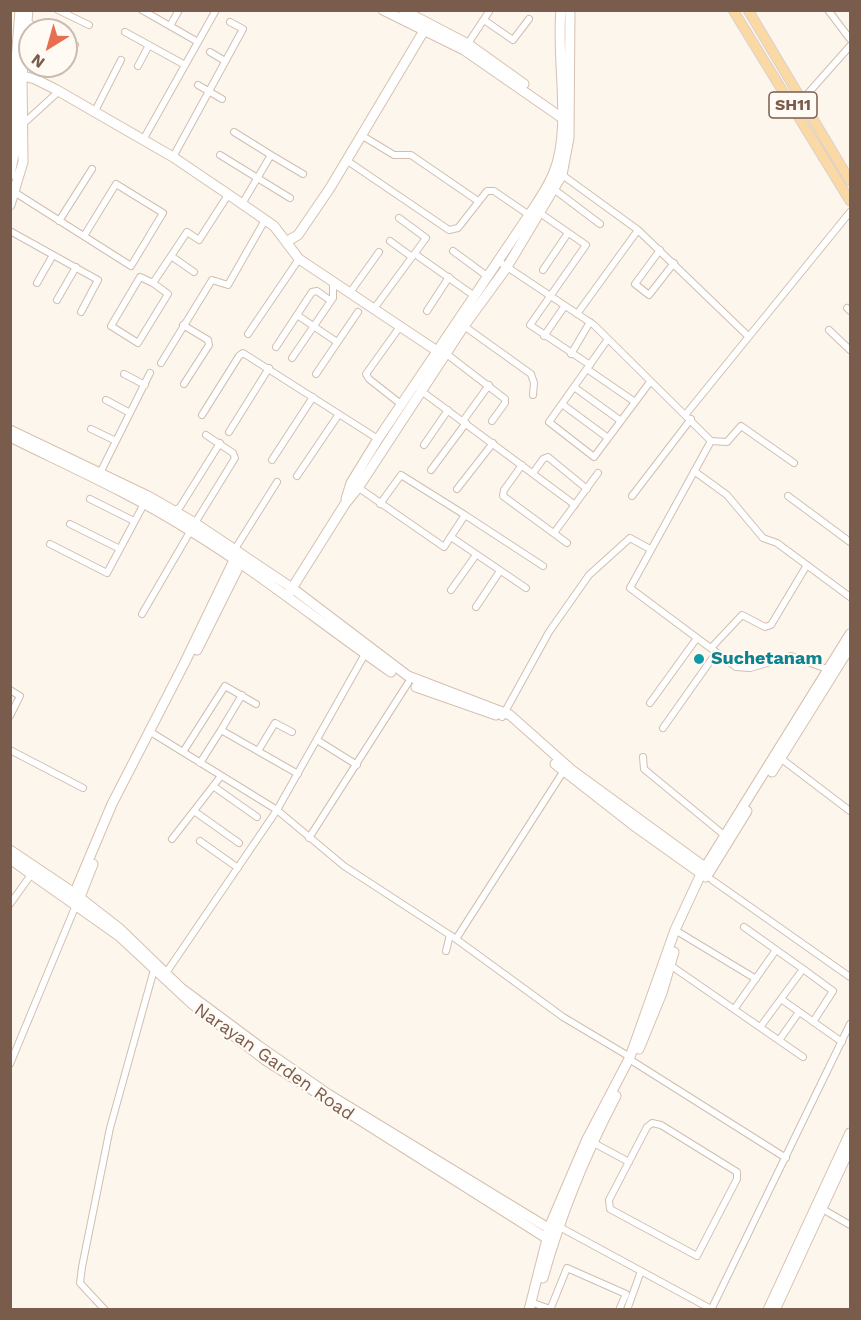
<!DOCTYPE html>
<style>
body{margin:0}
#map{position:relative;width:861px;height:1320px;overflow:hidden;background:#fdf6ec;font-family:"Work Sans",sans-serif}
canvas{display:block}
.frame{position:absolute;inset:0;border:12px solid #7a5c4d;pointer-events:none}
.north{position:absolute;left:18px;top:18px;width:60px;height:60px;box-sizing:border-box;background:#fffaf3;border:2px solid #cabbb1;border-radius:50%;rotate:217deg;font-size:16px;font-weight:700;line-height:24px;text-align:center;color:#7a5c4d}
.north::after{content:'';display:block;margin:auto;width:21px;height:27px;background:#e76f51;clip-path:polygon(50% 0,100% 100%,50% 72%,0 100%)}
</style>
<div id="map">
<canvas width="861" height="1320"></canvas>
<div class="frame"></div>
<div class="north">N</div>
</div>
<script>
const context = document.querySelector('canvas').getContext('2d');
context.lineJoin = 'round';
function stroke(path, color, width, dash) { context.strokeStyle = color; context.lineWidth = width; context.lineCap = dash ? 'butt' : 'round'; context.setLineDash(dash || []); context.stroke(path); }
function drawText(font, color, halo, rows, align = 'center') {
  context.font = font + ' "Work Sans",sans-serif'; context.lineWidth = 4.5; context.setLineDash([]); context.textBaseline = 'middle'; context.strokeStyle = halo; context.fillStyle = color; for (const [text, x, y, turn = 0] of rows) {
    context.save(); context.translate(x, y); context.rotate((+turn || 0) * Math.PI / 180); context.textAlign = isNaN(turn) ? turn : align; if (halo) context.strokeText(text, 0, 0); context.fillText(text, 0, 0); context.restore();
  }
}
const street = new Path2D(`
 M58,10l31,15
 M142,10l56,32
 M828,10l22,29
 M484,20l29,20 16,-21
 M27,22l17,8
 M170,26l9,-16
 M125,32l60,33
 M66,41l9,4
 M467,45l23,-35
 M210,52l15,9
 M138,66l11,-21
 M198,85l24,14
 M793,105l10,-6 47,-53
 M94,113l27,-53
 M23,124l35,-32
 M234,132l37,23
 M361,135l33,20h17l67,46
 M143,140l73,-130
 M220,155l70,43
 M173,157l70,-128 -13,-7
 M346,160l103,70 9,-2 29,-37h7l35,24
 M561,174l77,56 110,106
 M11,190l120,76 32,-53 -47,-29 -32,52
 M555,190l45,34
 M242,204l29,-49 32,19
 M540,213l46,32 -56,80 60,40
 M59,221l33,-52
 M10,231l88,49 -17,32
 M390,241l22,16
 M660,250l-25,34 14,11 25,-32
 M453,251l34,25
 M415,254l58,41
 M171,256l23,16
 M498,261l96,64 117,116 -81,147 106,79 14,1 41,-12 36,13
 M543,270l25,-37
 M37,283l16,-28
 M153,283l15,11 -30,49 -27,-17 29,-49 13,6 34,-51 12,8 29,-45
 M349,294l30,-42
 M57,300l19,-33
 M847,308l3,3
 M373,310l53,-72 -27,-20
 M427,311l22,-34
 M577,314l61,-84
 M297,315l40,27
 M183,325l25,15 1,5 -25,39
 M464,326l67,48 3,9 -1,12
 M399,328l-33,46 3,5 33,26
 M829,330l21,20
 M248,334l51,-75
 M544,336l20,-29
 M608,339l-59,83 45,35 56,-75
 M276,347l36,-55 5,-1 14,10
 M444,352l61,47v4l-13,18
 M571,354l19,-32
 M292,358l41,-60v-15
 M161,363l51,-83 16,5 37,-65
 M587,369l48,33
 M124,374l21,11
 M316,374l42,-62
 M574,387l47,34
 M420,390l155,115
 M106,400l24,13
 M562,404l46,34
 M686,414l164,-202
 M202,415l37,-59 4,-3 135,86
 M463,421l26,-36
 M91,429l25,12
 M229,432l40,-64
 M711,441l16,1 14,-16 53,37
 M424,445l24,-35
 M272,460l41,-63
 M522,465l-18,25 -1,6 64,47
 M431,470l35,-47
 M694,471l33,24 36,43 14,5 73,54
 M533,473l10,-14 5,-2 39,32
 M99,475l51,-102
 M297,476l42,-62
 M356,486l88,61 21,-32 -64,-40 -21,29
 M457,489l36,-46
 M632,496l59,-77
 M788,496l62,46
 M90,499l44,22
 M174,511l6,-4 40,-64
 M465,515l78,51
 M195,523l40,-65 -2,-5 -27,-18
 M70,524l50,25
 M554,533l44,-60
 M451,537l75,51
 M50,544l57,29 38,-71
 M235,549l42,-67
 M451,590l25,-35
 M476,607l24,-36
 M142,614l49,-84
 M711,648l31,-33 23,12 6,-2 36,-60
 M10,690l10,6 -10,20
 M242,695l-21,35 77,44
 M650,703l47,-65
 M502,717l47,-85 40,-57 41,-37 20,11
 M663,728l53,-75
 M149,731l128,79 67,56 112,73 107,-167
 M317,740l40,25
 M10,750l73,38
 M258,751l17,-28 17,9
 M183,752l42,-66 31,18
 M643,757l1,12 80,66
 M779,757l71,54
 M200,763l21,-33
 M213,786l44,31
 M194,811l45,32
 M309,838l99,-155
 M172,839l49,-63
 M200,841l38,27
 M712,880l138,97
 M10,904l23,-32
 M744,927l59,42 -42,57
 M675,930l81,49
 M456,939l107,78 67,40
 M446,951l4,-16
 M670,965l133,92
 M803,969l30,22 -20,31
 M166,973l111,-163 88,-156
 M781,999l61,43
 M735,1008l41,-58
 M780,1039l19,-27
 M629,1059l157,99
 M10,1064l66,-159
 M652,1123l9,2 76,47v7l-40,77 -87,-47 -1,-9 38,-73z
 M590,1141l39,21
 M819,1207l31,18
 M556,1225l155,84
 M536,1304l14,5
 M105,1310l-25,-27 2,-16 28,-139 45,-162
 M550,1310l17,-42 59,26 -7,16
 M627,1310l14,-39
 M711,1310l139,-286`);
const secondary = new Path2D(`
 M383,10l81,40 101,70
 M403,10l65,34 56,40
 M15,74l20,5 20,10 118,68 62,42 39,27 25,33 138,92
 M10,175l4,-21 1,-80 5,-64
 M10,205l13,-43 -1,-86 6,-66
 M286,242l12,-7 32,-47 95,-159
 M10,430l138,66 47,27 97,65 116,88 102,39 63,56 137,100
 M10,437c61,30 122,57 179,93 71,43 134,95 202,142
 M346,499l5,-16 27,-44 155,-230c8,-12 16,-24 21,-37 18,-44 2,-113 7,-162
 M289,593l56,-89 13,-16 106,-162 43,-59 55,-92 7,-37 1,-128
 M197,650l45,-90
 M416,687l80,28
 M555,764l78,61 73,52
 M772,772l78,-125
 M10,850l64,43 45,35 62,60 78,58 69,48 225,137
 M10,859l109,77 73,68 73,56 286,181
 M707,876l40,-65
 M72,899l40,-95 72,-140 53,-110
 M78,902l15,-38
 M639,1049l23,-56 12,-41
 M543,1278c18,-64 42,-123 73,-182
 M529,1310l22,-87 36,-84 43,-82 45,-127 26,-56 149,-240
 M768,1310l82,-177
 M775,1310l75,-162`);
const primary = new Path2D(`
 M733,10l117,191
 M748,10l102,171`);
stroke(street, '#d1beb0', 8);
stroke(secondary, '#d6c0b0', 11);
stroke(primary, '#dad1cd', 11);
stroke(street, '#fff', 6);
stroke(secondary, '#fff', 9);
stroke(primary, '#fbd9a5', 9);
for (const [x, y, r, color] of [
 [699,659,6,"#0f9aa8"]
]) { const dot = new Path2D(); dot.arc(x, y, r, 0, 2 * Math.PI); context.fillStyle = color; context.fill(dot); stroke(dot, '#fffaf3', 2); }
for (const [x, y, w] of [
 [793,105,48]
]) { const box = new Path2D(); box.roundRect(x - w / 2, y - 13, w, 26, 4.5); context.fillStyle = '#fffaf3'; context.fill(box); stroke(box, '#7a5c4d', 1.5); }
drawText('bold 16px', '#7a5c4d', null, [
 ["SH11",793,105]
]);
drawText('bold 18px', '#0d838f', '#fffaf3', [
 ["Suchetanam",711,659]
], 'left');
drawText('18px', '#7a5c4d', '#fffaf3', [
 ["Narayan Garden Road",274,1062,35]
]);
</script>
